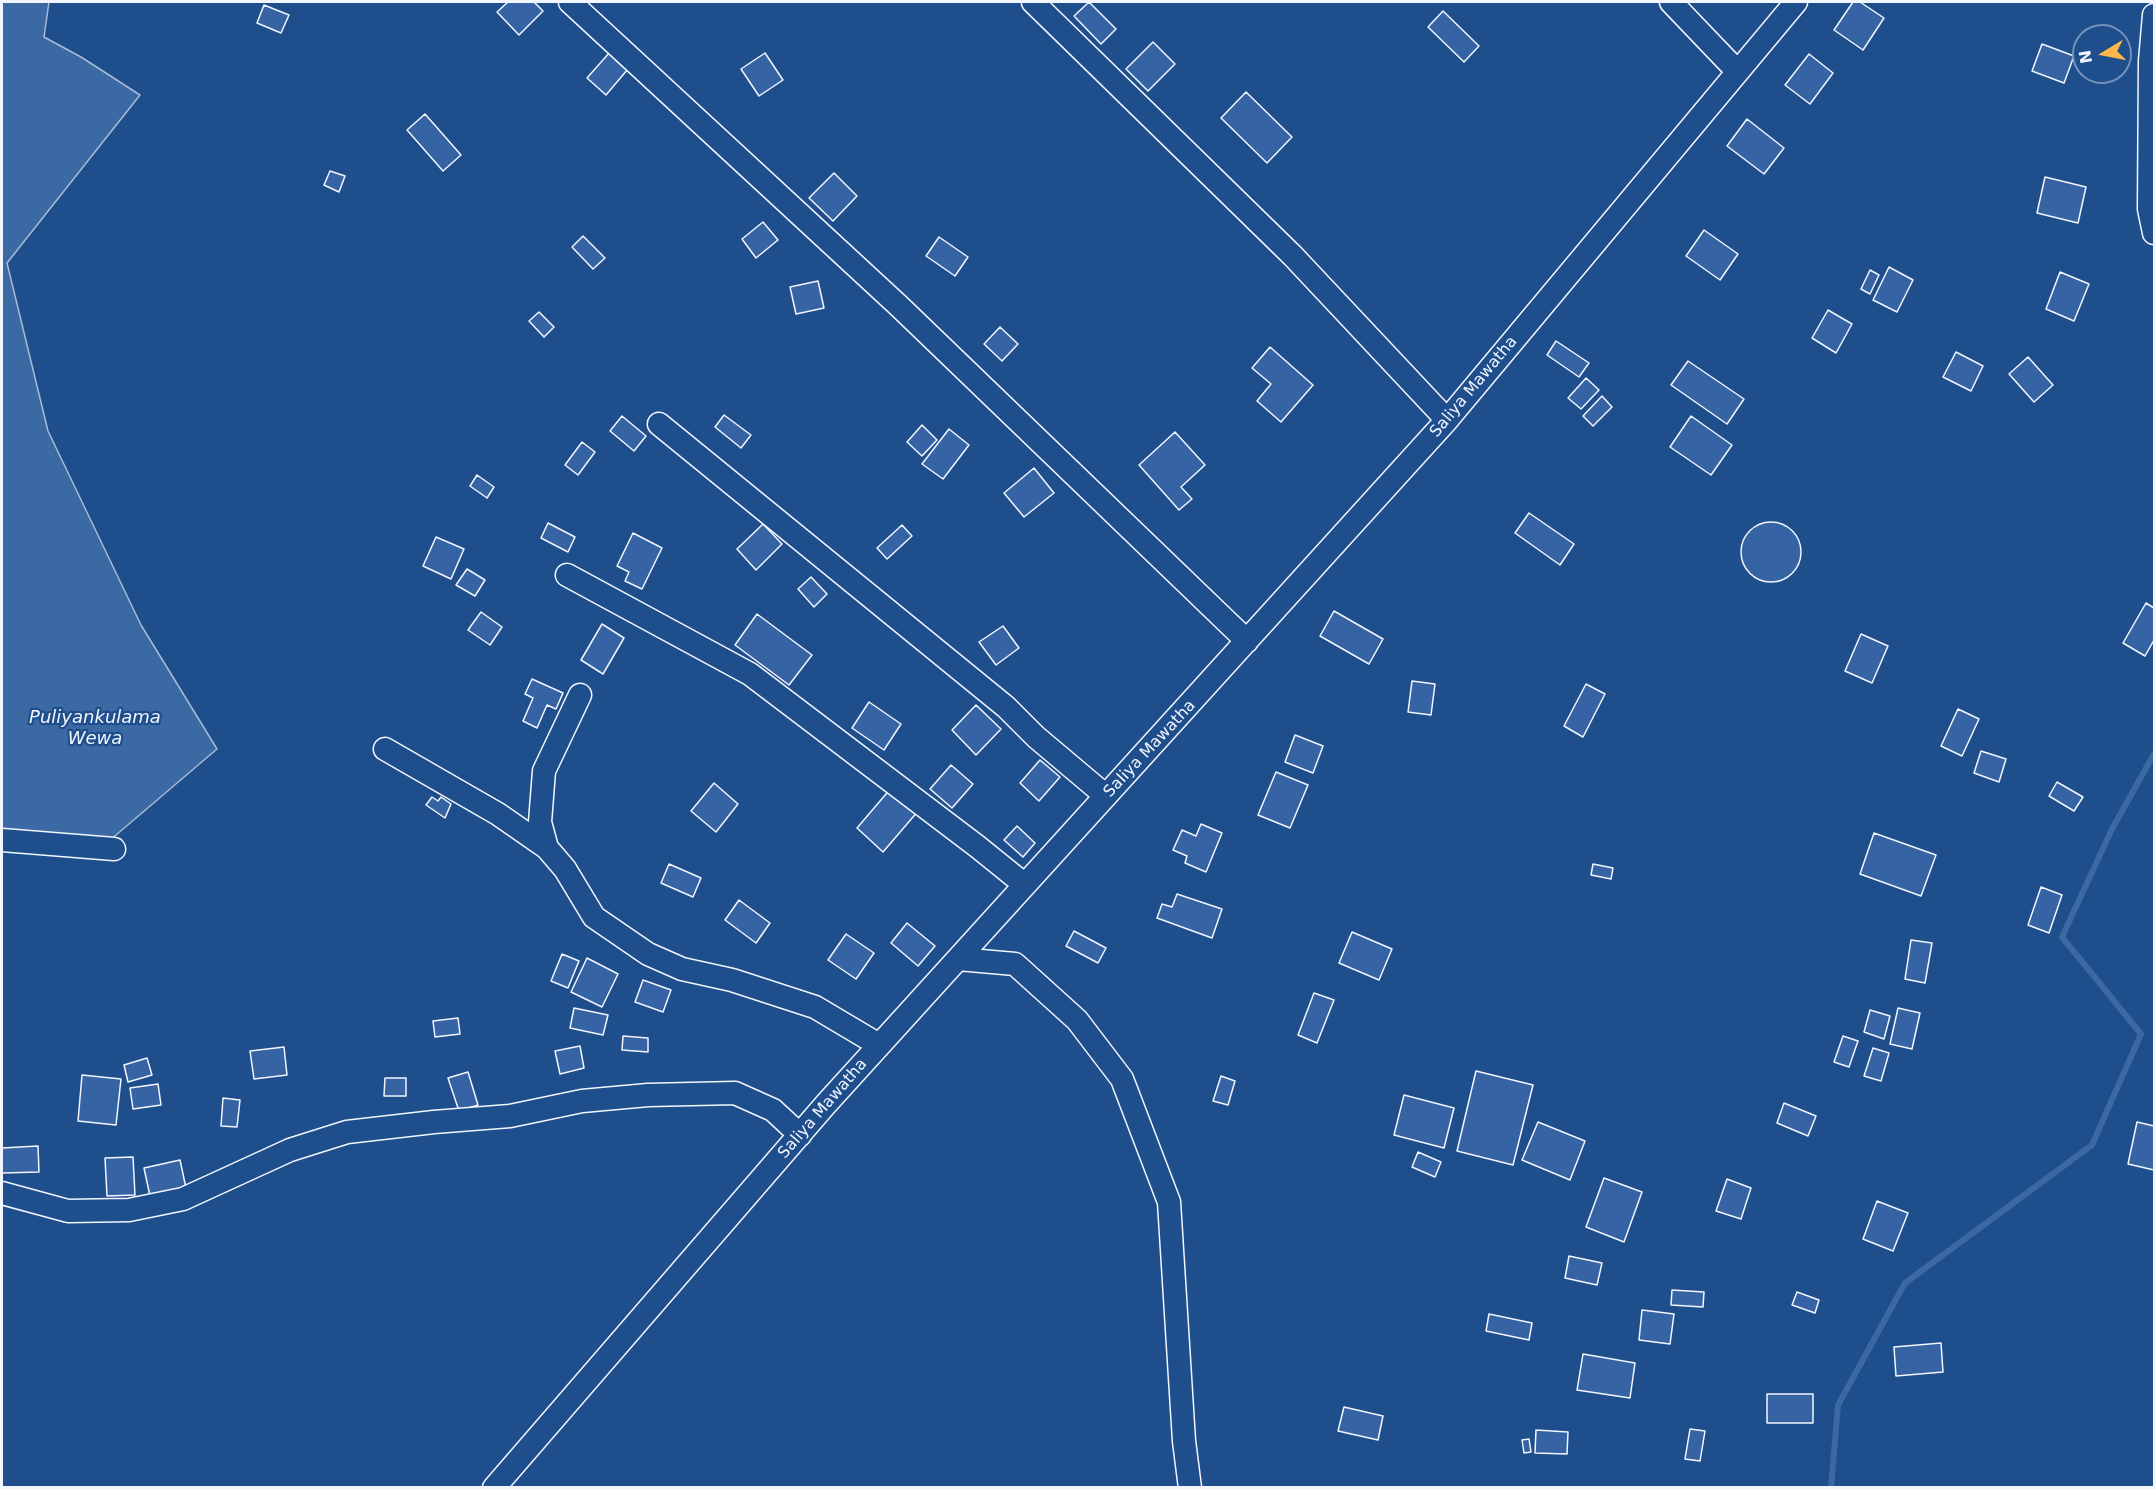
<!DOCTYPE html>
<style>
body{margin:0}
#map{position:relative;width:2156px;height:1489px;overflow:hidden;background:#1f4e8c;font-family:"DejaVu Sans",sans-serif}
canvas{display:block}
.frame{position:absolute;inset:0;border:3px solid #f2f6ff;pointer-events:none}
.north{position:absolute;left:2072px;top:24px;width:60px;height:60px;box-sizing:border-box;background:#1f4e8c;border:2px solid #7391ba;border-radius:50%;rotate:260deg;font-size:16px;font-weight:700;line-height:24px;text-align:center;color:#f2f6ff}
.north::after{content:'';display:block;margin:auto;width:21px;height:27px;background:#ffb74d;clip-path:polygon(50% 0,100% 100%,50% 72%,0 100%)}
</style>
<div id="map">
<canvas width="2156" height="1489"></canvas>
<div class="frame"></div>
<div class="north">N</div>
</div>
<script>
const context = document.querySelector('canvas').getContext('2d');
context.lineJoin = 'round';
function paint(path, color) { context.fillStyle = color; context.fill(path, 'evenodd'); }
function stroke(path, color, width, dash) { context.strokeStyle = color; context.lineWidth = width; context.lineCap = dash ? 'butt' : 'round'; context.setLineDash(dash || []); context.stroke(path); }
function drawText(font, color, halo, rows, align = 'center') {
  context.font = font + ' "DejaVu Sans",sans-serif'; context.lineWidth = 4.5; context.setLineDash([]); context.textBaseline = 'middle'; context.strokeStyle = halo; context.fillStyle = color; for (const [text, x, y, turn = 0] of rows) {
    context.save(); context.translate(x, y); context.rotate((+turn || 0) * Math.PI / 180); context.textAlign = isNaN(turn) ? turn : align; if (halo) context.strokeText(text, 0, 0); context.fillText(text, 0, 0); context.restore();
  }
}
const water = new Path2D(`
 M2,2h47l-5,35 37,20 59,38 -133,168 41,168 93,194 76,124 -108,92 -107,-8z`);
paint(water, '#3b69a3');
stroke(water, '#a8bbd7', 1.5);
stroke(new Path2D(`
 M1831,1488l7,-83 67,-122 187,-138 49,-111 -79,-97 50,-108 42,-75`), '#3b69a3', 6);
const building = new Path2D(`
 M508,2h26l9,9 -24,24 -22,-23z
 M1089,2l27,27 -15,15 -27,-28z
 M1853,2h7l24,16 -21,32 -29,-20z
 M264,5l25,10 -8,18 -24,-10z
 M1443,11l36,35 -15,16 -36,-35z
 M1153,42l22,22 -27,27 -22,-22z
 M2042,44l32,12 -10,27 -32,-12z
 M610,52l18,17 -22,26 -19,-17z
 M765,53l18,27 -24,16 -18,-27z
 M1809,54l24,19 -23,31 -25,-19z
 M1246,92l46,45 -25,26 -46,-45z
 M425,114l36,41 -18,16 -36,-41z
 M1747,119l37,29 -20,26 -37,-28z
 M330,171l15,5 -6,16 -15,-7z
 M834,173l23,23 -24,25 -24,-23z
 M2045,177l41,10 -8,36 -41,-10z
 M763,222l15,18 -22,18 -14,-19z
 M1704,230l34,24 -18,26 -34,-24z
 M583,236l22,22 -12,11 -21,-22z
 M939,237l29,20 -13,19 -29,-20z
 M1889,267l24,13 -16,32 -24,-12z
 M1870,270l9,5 -9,19 -9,-5z
 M2060,272l29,12 -15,37 -28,-12z
 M818,281l6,27 -28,6 -6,-27z
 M1828,310l24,14 -16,29 -24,-15z
 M539,312l15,15 -10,10 -15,-16z
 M1000,327l18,17 -16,17 -18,-17z
 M1556,341l33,22 -10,14 -32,-22z
 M1270,347l43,38 -32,37 -24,-21 14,-17 -19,-16z
 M1956,352l27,14 -12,25 -28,-14z
 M2028,357l25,28 -19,17 -25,-28z
 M1688,361l56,38 -17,25 -56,-39z
 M1586,378l13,12 -18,19 -13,-11z
 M1602,396l10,11 -19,19 -10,-10z
 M724,415l27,20 -10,13 -26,-21z
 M622,416l24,20 -12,15 -24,-20z
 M1691,416l41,29 -21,30 -41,-28z
 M922,425l15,15 -15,16 -15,-14z
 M949,429l20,16 -26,34 -21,-15z
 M1175,432l30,33 -24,22 11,12 -13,11 -40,-45z
 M582,442l13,10 -17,23 -13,-10z
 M1034,468l20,25 -30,24 -20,-24z
 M477,475l17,12 -7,11 -17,-12z
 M1529,513l45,31 -14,21 -45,-32z
 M1741 552a30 30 0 1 1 60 0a30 30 0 1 1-60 0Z
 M548,523l27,14 -7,15 -27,-14z
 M763,524l19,20 -26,26 -19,-21z
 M902,525l10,11 -25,23 -10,-11z
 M633,533l29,15 -20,41 -17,-8 4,-9 -12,-6z
 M436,537l28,12 -13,30 -28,-13z
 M467,569l18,11 -10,16 -19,-11z
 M811,577l16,17 -13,13 -16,-18z
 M2146,603l8,5v32l-9,16 -22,-13z
 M1334,611l49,28 -14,25 -49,-28z
 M481,612l21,15 -12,18 -22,-15z
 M757,614l55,41 -23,30 -54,-40z
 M602,624l22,14 -21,36 -22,-14z
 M1003,626l16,22 -23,17 -17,-23z
 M1861,634l27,12 -16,37 -27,-12z
 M532,679l31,14 -7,16 -9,-4 -10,23 -14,-7 10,-23 -8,-4z
 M1412,681l23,3 -4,31 -23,-3z
 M1586,684l19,10 -22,43 -19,-11z
 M869,702l32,22 -17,26 -32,-22z
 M976,705l25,24 -25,26 -24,-25z
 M1958,709l21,10 -17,37 -21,-10z
 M1295,735l28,11 -10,27 -28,-11z
 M1981,751l25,8 -7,23 -25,-9z
 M1040,760l20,17 -21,24 -19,-18z
 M951,765l22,19 -21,24 -22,-19z
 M1276,772l32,13 -18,43 -32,-13z
 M2057,782l26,15 -9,14 -25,-15z
 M714,783l24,21 -22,28 -25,-21z
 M892,787l27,23 -36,42 -26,-24z
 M432,797l6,4 3,-4 10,7 -6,14 -19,-13z
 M1201,824l21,9 -16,39 -21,-9 2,-7 -14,-6 9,-20 14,6z
 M1017,826l18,17 -12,14 -19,-17z
 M1874,833l62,22 -15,41 -61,-22z
 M669,864l32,14 -8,19 -32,-14z
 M1593,864l20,4 -2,11 -20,-4z
 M2041,887l21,8 -13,38 -21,-8z
 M1177,894l45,15 -10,29 -55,-20 5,-14 10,3z
 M739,900l31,23 -14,20 -31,-23z
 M907,923l28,23 -17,20 -27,-23z
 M1074,931l32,17 -8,15 -32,-17z
 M1352,932l40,17 -13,31 -40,-17z
 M846,934l28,19 -18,26 -28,-19z
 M1911,940l21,3 -7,40 -20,-4z
 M562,954l17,7 -11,27 -17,-7z
 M587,958l31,16 -16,33 -31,-15z
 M643,980l28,10 -8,22 -28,-10z
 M1314,993l20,7 -17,43 -19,-8z
 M574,1008l34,7 -5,20 -33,-7z
 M1898,1008l22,5 -8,36 -22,-5z
 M1870,1010l20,6 -6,23 -20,-7z
 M458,1018l2,16 -25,3 -2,-16z
 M623,1036l25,2v14l-26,-2z
 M1843,1036l15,5 -9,26 -15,-5z
 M580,1046l4,22 -24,6 -5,-23z
 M284,1047l3,28 -33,4 -4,-28z
 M1873,1048l16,5 -8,28 -17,-5z
 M147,1058l5,17 -24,7 -4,-17z
 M1476,1071l57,14 -20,80 -56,-14z
 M468,1072l10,33 -19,6 -11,-33z
 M82,1075l39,4 -5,46 -38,-4z
 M1221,1076l14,5 -7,24 -15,-4z
 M385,1078h21v18h-22z
 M158,1084l3,21 -28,4 -3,-21z
 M1404,1095l50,13 -10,40 -50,-13z
 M223,1098l17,2 -3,27 -16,-1z
 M1784,1103l32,13 -8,20 -31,-13z
 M1538,1122l47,19 -15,39 -48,-20z
 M2137,1122l17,4v44l-26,-6z
 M38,1146l1,26 -37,1v-25z
 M1418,1152l23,10 -6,15 -23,-10z
 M133,1157l2,38 -28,1 -2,-38z
 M180,1160l6,28 -36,8 -6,-28z
 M1604,1178l38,14 -18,50 -38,-15z
 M1727,1179l24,9 -10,31 -25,-8z
 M1877,1201l31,12 -15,38 -30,-12z
 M1569,1256l33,7 -5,22 -32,-7z
 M1672,1290l32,2 -1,15 -32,-2z
 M1797,1292l22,8 -4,13 -23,-8z
 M1642,1310l32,4 -4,30 -31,-4z
 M1489,1314l43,9 -3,17 -43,-9z
 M1941,1343l2,29 -47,4 -2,-29z
 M1583,1354l52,9 -5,35 -53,-8z
 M1767,1394h46v29h-46z
 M1344,1407l39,9 -5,24 -40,-9z
 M1690,1429l15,2 -5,30 -15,-2z
 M1536,1430l32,2 -1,22 -32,-1z
 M1529,1439l2,13 -7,1 -2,-13z`);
paint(building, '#3563a3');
stroke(building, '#f2f6ff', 1.5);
const minor = new Path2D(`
 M570,2l329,304 348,335
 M1033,2l260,254 154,164
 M1671,2l66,69
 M2154,15l-4,46 -1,148 5,24
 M659,424l347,283 30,30 70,59
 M567,575l183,99 228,173 47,38
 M385,749l113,65 49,34 18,21 29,48 54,37 34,15 50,11 83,27 64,38
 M2,840l112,9
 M547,848l-7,-26 4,-51 36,-76
 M958,959l57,5 62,56 45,59 47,123 15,239 6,47
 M2,1193l66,18 61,-1 54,-11 107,-49 57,-18 87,-10 76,-6 72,-15 66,-6 87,-2 38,17 27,25
 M494,1488l332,-384 621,-684 349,-418`);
stroke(minor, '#f2f6ff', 25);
stroke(minor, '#1f4e8c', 22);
drawText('16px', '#f2f6ff', '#1f4e8c', [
 ["Saliya Mawatha",1474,387,-50],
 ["Saliya Mawatha",1150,749,-47],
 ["Saliya Mawatha",823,1109,-49]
]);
drawText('italic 18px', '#f2f6ff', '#1f4e8c', [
 ["Puliyankulama",95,718],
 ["Wewa",95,739]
]);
</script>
